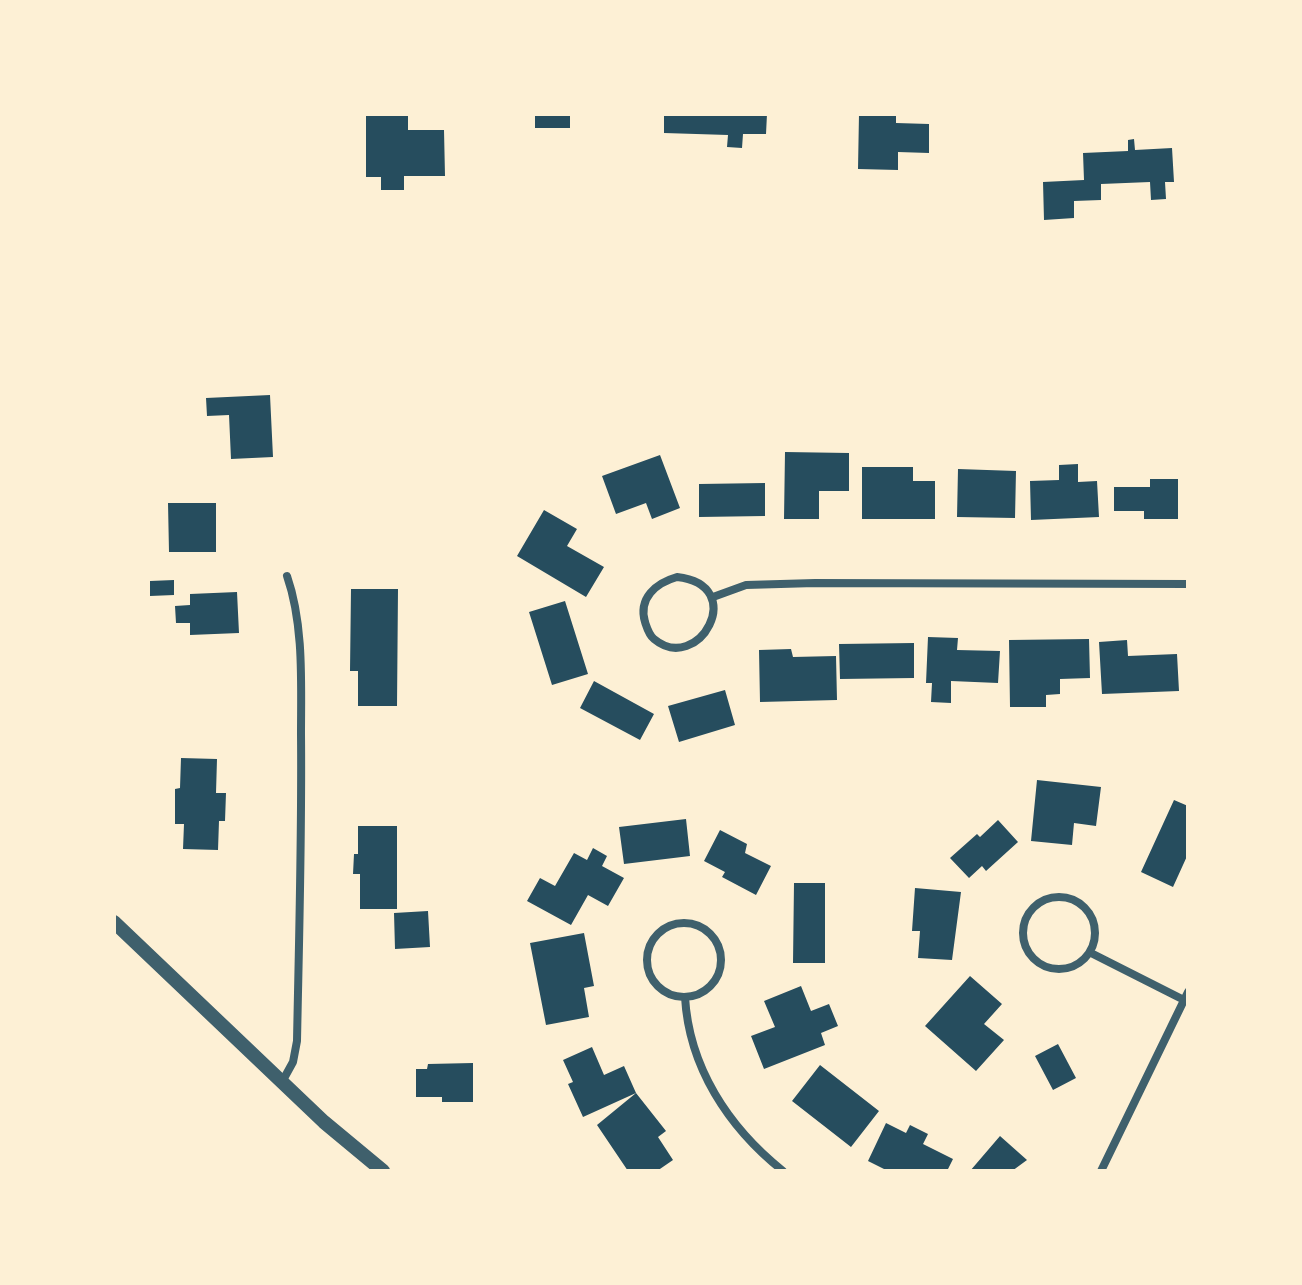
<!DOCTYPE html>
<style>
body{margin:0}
#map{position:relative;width:1302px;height:1285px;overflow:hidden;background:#fdf0d5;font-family:Merriweather,serif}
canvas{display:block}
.frame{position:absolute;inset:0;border:116px solid #fdf0d5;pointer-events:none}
</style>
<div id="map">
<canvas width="1302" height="1285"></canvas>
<div class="frame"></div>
</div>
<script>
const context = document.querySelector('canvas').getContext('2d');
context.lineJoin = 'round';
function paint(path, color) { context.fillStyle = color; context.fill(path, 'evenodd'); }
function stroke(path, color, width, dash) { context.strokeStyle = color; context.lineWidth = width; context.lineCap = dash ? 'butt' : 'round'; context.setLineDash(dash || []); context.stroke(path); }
paint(new Path2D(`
 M366,114h42v16h36l1,46h-41v14h-23v-13h-15z
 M535,114h35v14h-35z
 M664,114h103l-1,20h-23l-1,14 -15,-1 1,-12 -64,-2z
 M859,114h37v9l33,1v29l-31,-1v18l-40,-1z
 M1134,139l1,11 37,-2 2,34h-9l1,17 -15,1 -1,-18 -49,2v16l-27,1v17l-30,2 -1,-38 41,-2 -1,-27 45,-2v-11z
 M270,395l3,62 -42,2 -2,-44 -22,1 -1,-18z
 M785,452l64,1v38h-30v28h-35z
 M660,455l20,53 -28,11 -6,-16 -30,11 -14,-38z
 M1078,464v18l19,-1 2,36 -68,3 -1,-39 29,-1v-15z
 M862,467h51v14h22v38h-73z
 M958,469l58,2 -1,47 -58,-1z
 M1150,479h28v40h-34v-8h-30v-24h36z
 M765,483v33l-66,1v-33z
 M168,503h48v49h-47z
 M544,510l33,19 -10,17 37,21 -18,30 -69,-41z
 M174,580v15l-24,1v-15z
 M351,589h47l-1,117h-39v-35h-8z
 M237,592l2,41 -49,2v-12h-14l-1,-17 15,-1v-11z
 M565,601l23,73 -36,11 -23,-73z
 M928,637l30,1 -1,12 43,1 -2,32 -47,-2v22l-20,-1 1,-19h-6z
 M1089,639l1,39 -30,1v15l-14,1v12h-36l-1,-67z
 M1127,640l1,16 49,-2 2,37 -77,3 -3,-52z
 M914,643v35l-74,1 -1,-35z
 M791,649l2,8 43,-1 1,44 -77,2 -1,-52z
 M594,681l60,33 -14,26 -60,-32z
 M725,690l10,35 -56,17 -11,-36z
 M181,758l36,1 -1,34h10l-1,28h-6l-1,29 -35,-1 1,-25h-9v-35l5,-1z
 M1037,780l64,7 -5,39 -22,-3 -2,22 -41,-4z
 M1174,800l14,6v48l-15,33 -32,-15z
 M686,819l4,37 -66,8 -5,-37z
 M998,820l20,22 -32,29 -4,-5 -13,12 -19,-20 27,-24 3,3z
 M358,826h39v83h-37v-35h-7l1,-20h4z
 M720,830l27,14 -2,9 26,13 -15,29 -34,-18 3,-5 -21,-11z
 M593,848l14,8 -5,10 22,12 -16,28 -20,-11 -17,30 -44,-24 13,-23 15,8 19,-33 13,7z
 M794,883h31v80h-32z
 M915,888l46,4 -9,68 -34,-2 2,-27h-8z
 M428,911l2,36 -35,2 -1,-36z
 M584,933l10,53 -10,2 5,29 -43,8 -16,-82z
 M970,976l32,28 -18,20 20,16 -28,31 -51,-45z
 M801,986l10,25 18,-7 9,22 -17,7 4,12 -61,24 -13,-33 24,-9 -11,-26z
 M1058,1044l18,34 -23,12 -18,-34z
 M592,1047l12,28 20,-9 12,27 30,38 -8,6 15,23 -16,11h-29l-31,-46 39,-32 -53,24 -15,-33 5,-2 -10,-22z
 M473,1063v39h-31v-5h-26v-28h11l1,-5z
 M820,1065l59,46 -28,36 -59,-46z
 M886,1123l20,10 4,-8 18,9 -5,10 30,15 -6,12h-59l-20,-10z
 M1000,1136l27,24 -15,11h-42z`), '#264d5e');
stroke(new Path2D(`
 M677,577c73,8 21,99 -23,62 -5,-4 -7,-11 -9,-17 -7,-24 11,-39 32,-45z
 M713,597l33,-12 69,-2 373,1
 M1023 933a36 36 0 1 1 72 0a36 36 0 1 1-72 0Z
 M647 960a37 37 0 1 1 74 0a37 37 0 1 1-74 0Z
 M1091,953l93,47
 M685,997c4,70 43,130 98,174
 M282,1082l11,-20 4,-21c2,-102 5,-204 4,-307 0,-51 3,-109 -14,-158
 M1101,1171l87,-179`), '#3f606c', 8);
stroke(new Path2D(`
 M114,922l210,200 59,49`), '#3f606c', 14);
</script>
